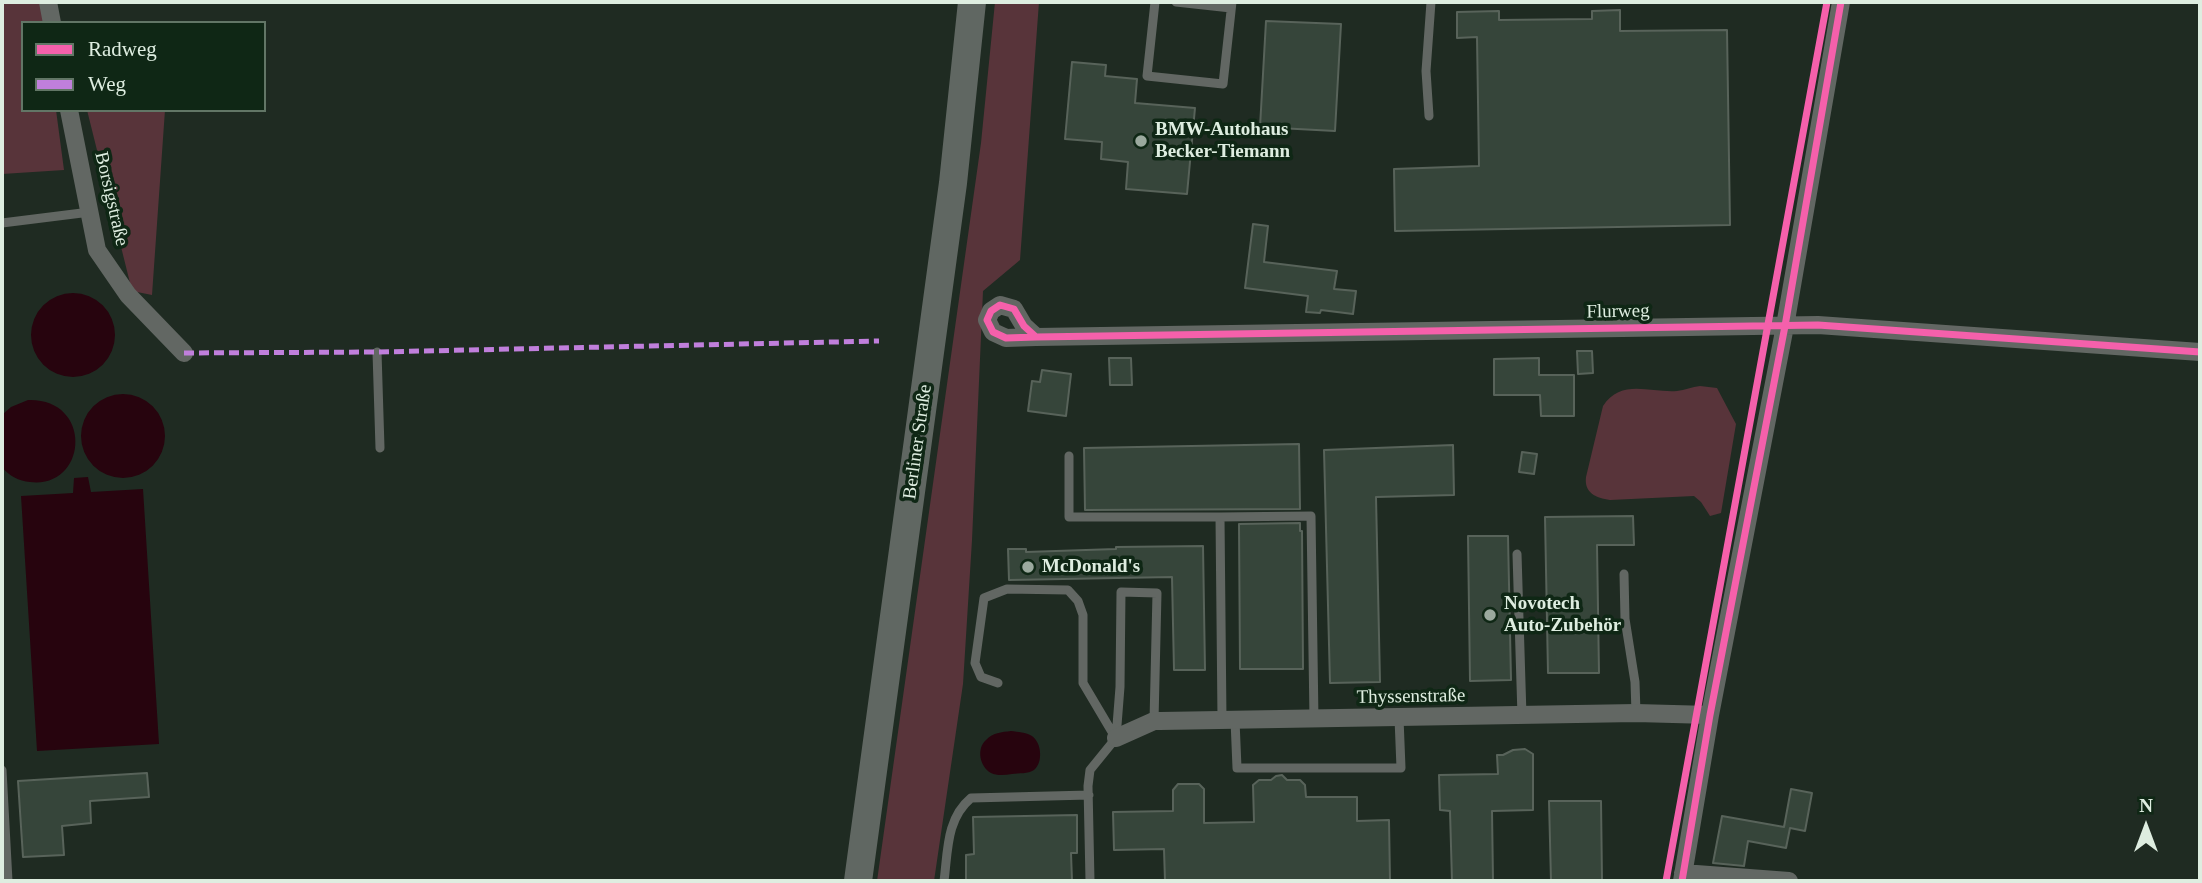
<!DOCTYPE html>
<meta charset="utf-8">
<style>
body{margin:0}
#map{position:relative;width:2202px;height:883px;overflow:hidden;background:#1f2b22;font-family:"Times New Roman",serif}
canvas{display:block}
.frame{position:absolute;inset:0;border:4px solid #deede0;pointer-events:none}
.legend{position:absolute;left:21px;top:21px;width:245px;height:91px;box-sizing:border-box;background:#0f2715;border:2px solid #627666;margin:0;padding:9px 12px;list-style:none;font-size:21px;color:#deede0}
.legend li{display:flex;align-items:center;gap:14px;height:35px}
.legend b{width:35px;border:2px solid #627666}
.north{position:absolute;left:2111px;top:792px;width:70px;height:70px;-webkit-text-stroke:5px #0f2715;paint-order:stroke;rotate:0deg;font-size:19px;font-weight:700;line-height:28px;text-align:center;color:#deede0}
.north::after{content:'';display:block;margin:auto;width:24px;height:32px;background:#deede0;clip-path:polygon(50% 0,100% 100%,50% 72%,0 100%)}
</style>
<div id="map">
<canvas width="2202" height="883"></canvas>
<div class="frame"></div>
<ul class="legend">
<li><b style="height:9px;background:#f560ab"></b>Radweg</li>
<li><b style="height:9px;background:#c07fdc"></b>Weg</li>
</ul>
<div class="north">N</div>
</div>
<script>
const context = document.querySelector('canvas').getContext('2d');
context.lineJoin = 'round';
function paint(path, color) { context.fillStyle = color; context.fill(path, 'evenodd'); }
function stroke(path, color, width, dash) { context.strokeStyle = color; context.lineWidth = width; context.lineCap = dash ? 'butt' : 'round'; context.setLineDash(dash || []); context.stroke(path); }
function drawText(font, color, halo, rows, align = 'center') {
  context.font = font + ' "Times New Roman",serif'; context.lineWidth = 7; context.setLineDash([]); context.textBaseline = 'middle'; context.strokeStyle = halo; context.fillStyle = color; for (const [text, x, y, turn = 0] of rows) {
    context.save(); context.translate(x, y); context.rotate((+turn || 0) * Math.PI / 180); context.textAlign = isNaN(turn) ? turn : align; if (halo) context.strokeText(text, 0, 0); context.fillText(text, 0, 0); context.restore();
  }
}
paint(new Path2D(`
 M2,2h39l4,21h-22v87h33l8,60 -62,4z
 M995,2h44l-19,258 -37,31 -11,249 -9,144 -29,197h-57l104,-738z
 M87,110h78l-13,185 -20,-4z
 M1700,386l17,2 19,36 -15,89 -11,3 -9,-14 -7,-6 -84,4c-14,-2 -26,-7 -24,-23l17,-71c18,-28 47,-13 74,-15 8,-1 15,-4 23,-5z`), '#58343a');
paint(new Path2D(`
 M31 335a42 42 0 1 1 84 0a42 42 0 1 1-84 0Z
 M81 436a42 42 0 1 1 84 0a42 42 0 1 1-84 0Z
 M28,400c66,-2 60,89 2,82 -11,-1 -21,-6 -28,-15v-52l9,-8z
 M88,477l3,15 52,-3 16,255 -122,7 -16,-255 52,-3 1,-15z
 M1011,731c7,1 15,1 21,5 10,7 11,27 2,34 -6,4 -15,3 -22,4 -7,1 -15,2 -21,-1 -11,-6 -15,-24 -5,-33 6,-7 16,-8 25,-9z`), '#27040e');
const building = new Path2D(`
 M1620,10v21l107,-1 3,195 -335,6 -1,-62 85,-3 -2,-129 -20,1v-26l42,-1v9l93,-1v-8z
 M1266,21l75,3 -6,107 -75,-4z
 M1072,62l34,3 -1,11 32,3 -2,24 60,5 -8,86 -61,-5 2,-27 -27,-3 1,-17 -37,-3z
 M1253,224l15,2 -4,36 73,9 -3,18 22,2 -3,23 -32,-4 -1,3 -14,-1 2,-16 -63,-8z
 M1577,351h15l1,22 -15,1z
 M1109,358h22l1,27h-22z
 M1539,358v17h35v41h-33l-1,-21h-46v-36z
 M1042,370l29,4 -5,42 -38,-5 4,-30 8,1z
 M1299,444l1,65 -215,1 -1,-62z
 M1453,445l1,50 -78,2 4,185 -50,1 -6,-233z
 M1522,452l15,2 -3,20 -15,-2z
 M1633,516l1,29h-37l2,128h-51l-3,-156z
 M1300,523v8h2l1,138h-63l-1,-145z
 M1468,536h40l3,144 -41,1z
 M1203,546l2,124h-31l-2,-93 -163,3 -1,-31h18v3l90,-3v-2z
 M1525,749l8,5v56l-41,1 1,70h-41l-2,-70 -10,-1 -1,-35 59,-1 -1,-19h6l10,-5z
 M147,773l2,24 -59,4 1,22 -29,3 2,29 -41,2 -5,-76z
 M1282,775l5,5h13l5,5 1,12h51v24l32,-1 1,61h-225l-1,-32 -50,1 -1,-38 60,-1v-21l5,-6h21l5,5v34l50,-1 -1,-37 6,-5h12l5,-4z
 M1791,789l21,4 -7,38 -15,-3 -4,20 -38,-7 -4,25 -31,-3 9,-47 62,11z
 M1549,801h52l1,80h-51z
 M1077,815v38h-6l1,28h-106v-26l8,-1 -1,-37z`);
paint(building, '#36453a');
stroke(building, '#58635a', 2);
stroke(new Path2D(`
 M1155,2l-8,74 76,8 9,-82
 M1176,2l55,6
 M1429,116l-3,-45 5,-69
 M2,223l88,-11
 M377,352l3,96
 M1069,456v61h151
 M1517,554l5,162
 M1624,574l1,45 10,63 1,31
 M998,683l-17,-6 -6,-14 9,-65 23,-9 61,1 10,11 5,14v68l32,54
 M1222,720l-2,-203 91,-1 3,204
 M1235,720l2,48h164l-2,-50
 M2,770l6,111
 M944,881c4,-30 2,-62 27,-83l118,-3
 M1090,881l-2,-95 2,-16 26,-32 4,-51 1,-95 36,1 -3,128`), '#626763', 9);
stroke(new Path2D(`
 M48,2l4,21
 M69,110l28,140 31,45 56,58
 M1036,337l-30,1 -13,-6 -6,-12 4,-9 9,-6 14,4 10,17 12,11 782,-12 382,27
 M1116,738l38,-17h6l476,-8 74,2
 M1683,873l106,8
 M1682,881l28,-166 75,-389 56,-324`), '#626763', 18);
stroke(new Path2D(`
 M858,881l95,-698 19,-181`), '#606762', 28);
stroke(new Path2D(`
 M184,353l193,-1 502,-11`), '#c07fdc', 5, [10, 5]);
stroke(new Path2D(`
 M1036,337l-30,1 -13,-6 -6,-12 4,-9 9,-6 14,4 10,17 12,11 782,-12 382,27
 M1666,881l161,-879
 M1682,881l28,-166 75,-389 56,-324`), '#f560ab', 7);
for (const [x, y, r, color] of [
 [1141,141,7,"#9ba99e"],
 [1028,567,7,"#9ba99e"],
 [1490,615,7,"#9ba99e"]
]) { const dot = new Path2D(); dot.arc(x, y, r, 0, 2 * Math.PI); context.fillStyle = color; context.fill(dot); stroke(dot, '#0f2715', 2.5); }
drawText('bold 19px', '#deede0', '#0f2715', [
 ["BMW-Autohaus",1155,130],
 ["Becker-Tiemann",1155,152],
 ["McDonald's",1042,567],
 ["Novotech",1504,604],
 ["Auto-Zubehör",1504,626]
], 'left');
drawText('19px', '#deede0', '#0f2715', [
 ["Borsigstraße",111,199,77],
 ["Flurweg",1618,312,-1],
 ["Berliner Straße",918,442,-82],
 ["Thyssenstraße",1411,697,-1]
]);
</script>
